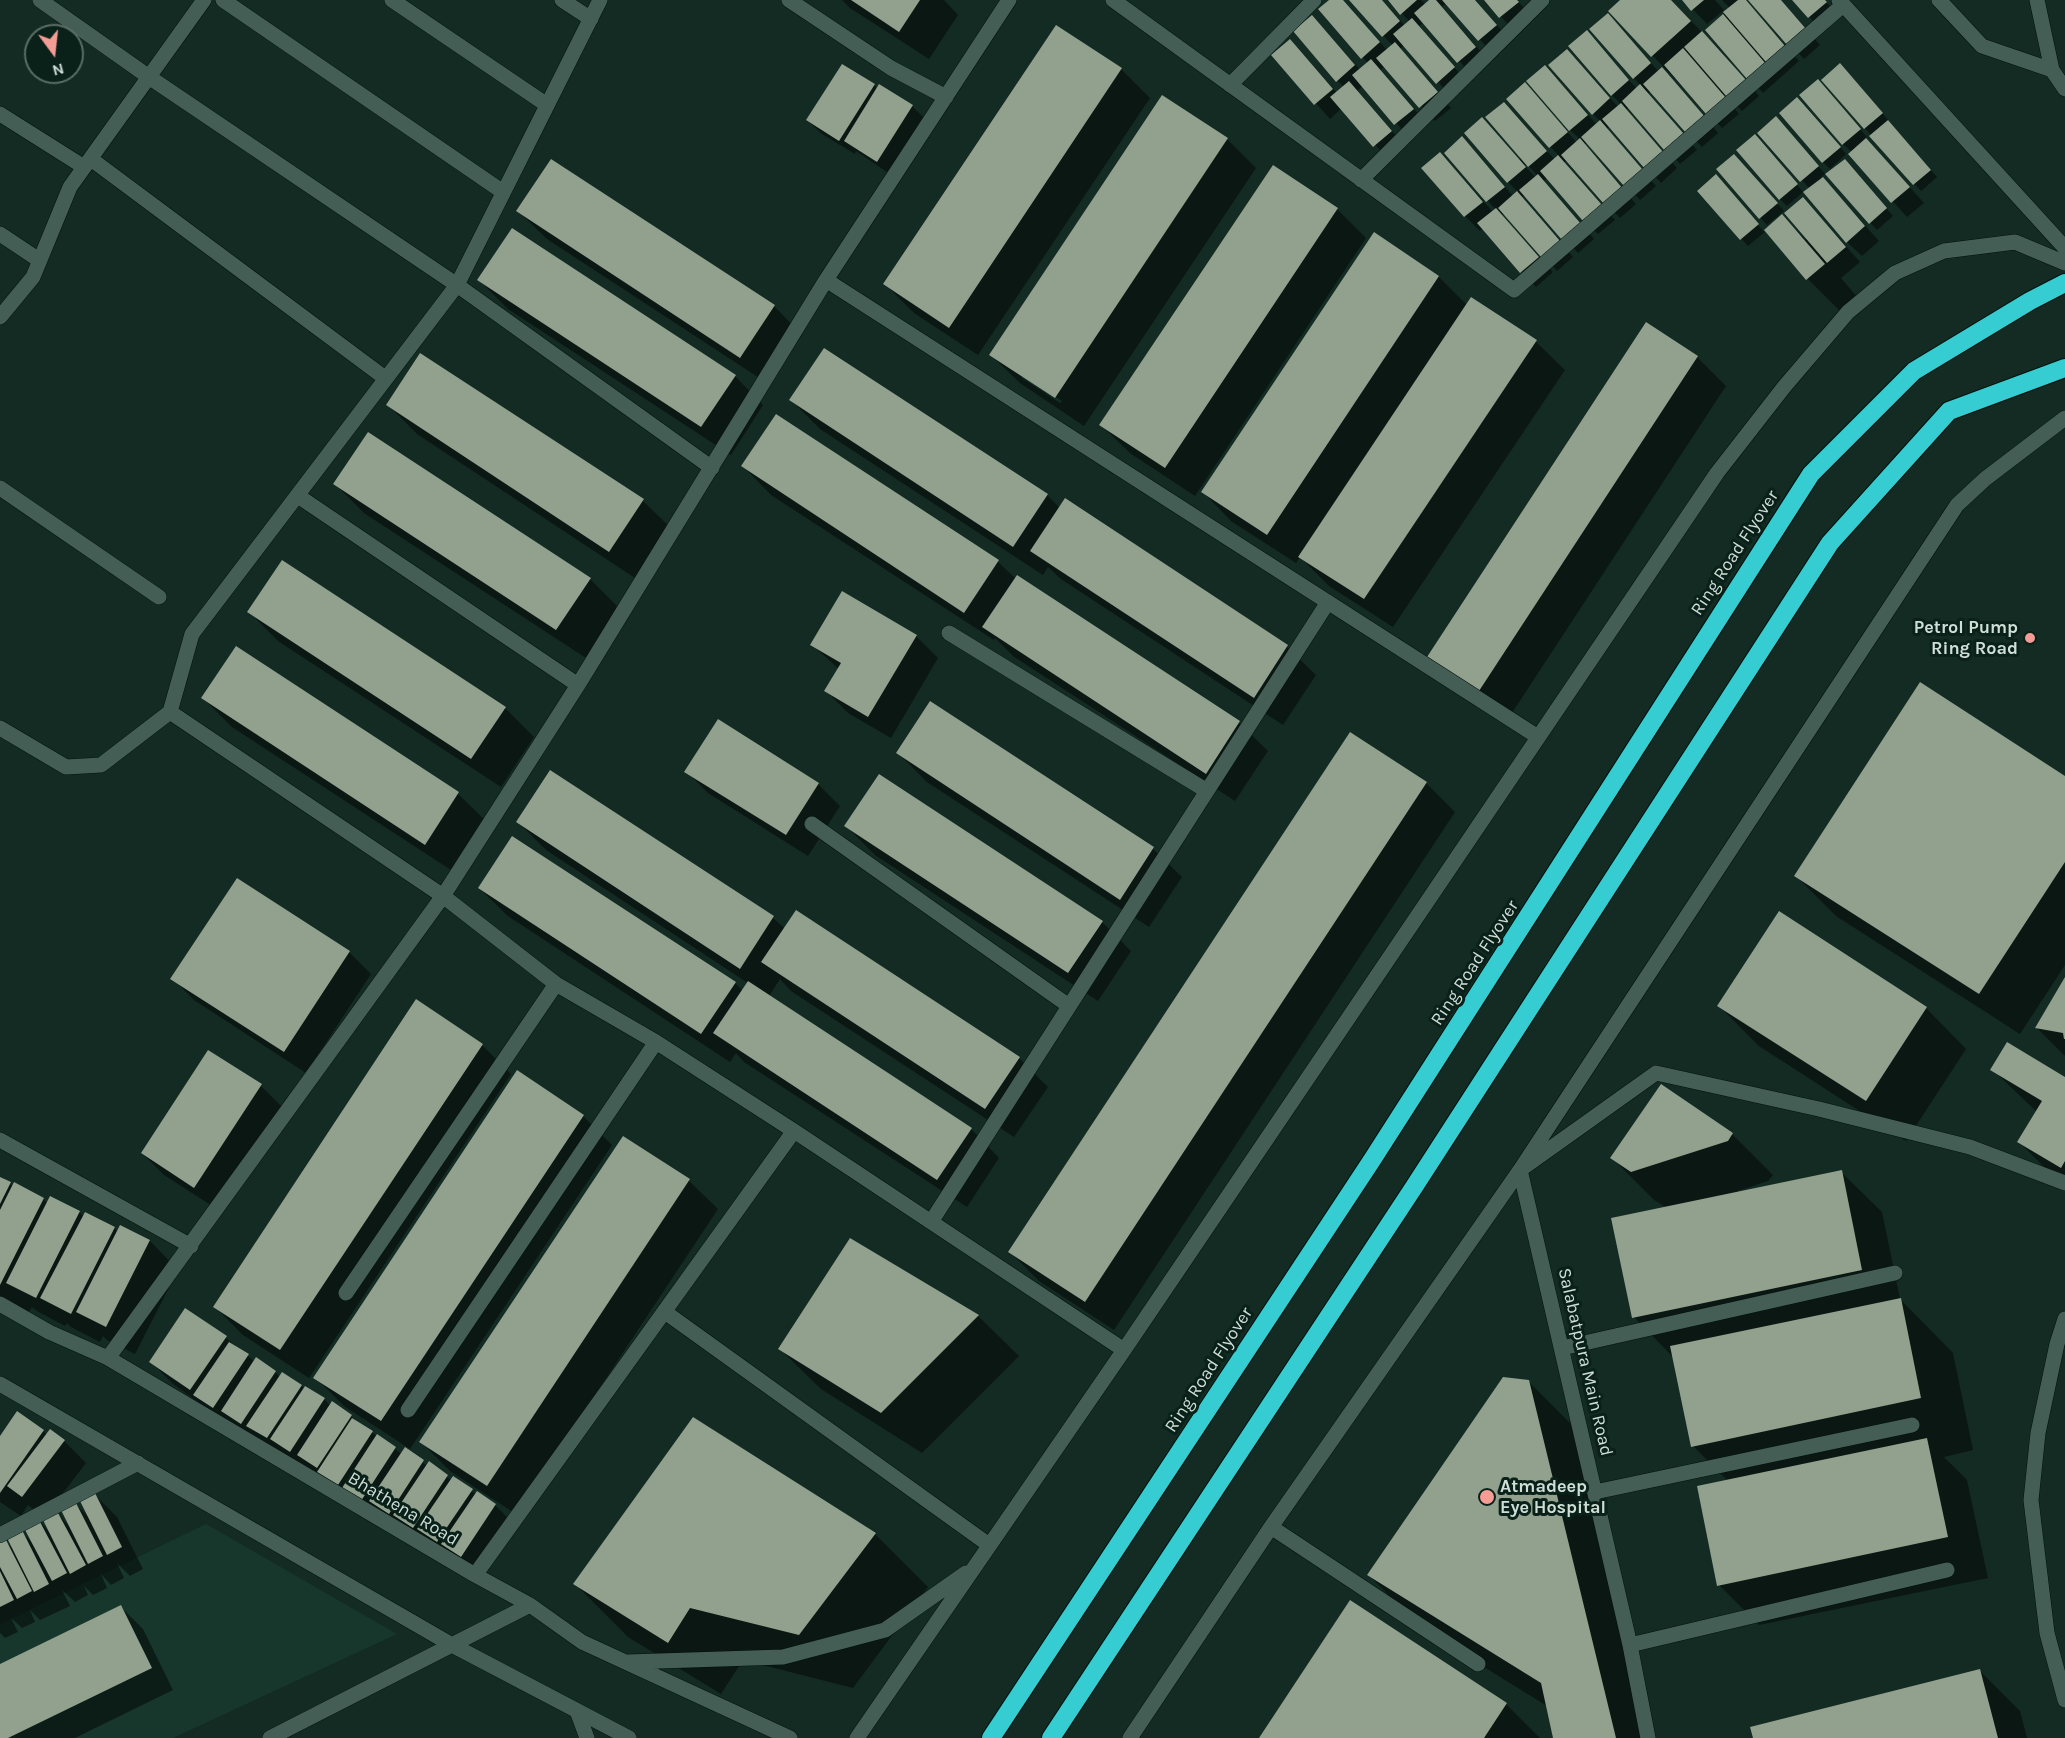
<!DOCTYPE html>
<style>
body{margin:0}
#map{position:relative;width:2065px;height:1738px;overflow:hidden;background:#132b23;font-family:Karla,sans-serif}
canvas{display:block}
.north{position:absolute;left:24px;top:24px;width:60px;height:60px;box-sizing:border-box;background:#092119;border:2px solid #596d65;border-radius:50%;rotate:165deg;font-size:16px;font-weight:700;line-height:24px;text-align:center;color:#d0ded8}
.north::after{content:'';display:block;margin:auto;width:21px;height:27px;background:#f59c94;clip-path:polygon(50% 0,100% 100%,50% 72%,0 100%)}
</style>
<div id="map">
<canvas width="2065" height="1738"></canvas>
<div class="north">N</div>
</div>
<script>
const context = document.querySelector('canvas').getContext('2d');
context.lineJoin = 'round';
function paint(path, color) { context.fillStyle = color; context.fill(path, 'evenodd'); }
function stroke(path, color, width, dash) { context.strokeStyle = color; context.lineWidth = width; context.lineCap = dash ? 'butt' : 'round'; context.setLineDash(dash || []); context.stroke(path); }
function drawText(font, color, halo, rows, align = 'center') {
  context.font = font + ' Karla,sans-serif'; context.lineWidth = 6; context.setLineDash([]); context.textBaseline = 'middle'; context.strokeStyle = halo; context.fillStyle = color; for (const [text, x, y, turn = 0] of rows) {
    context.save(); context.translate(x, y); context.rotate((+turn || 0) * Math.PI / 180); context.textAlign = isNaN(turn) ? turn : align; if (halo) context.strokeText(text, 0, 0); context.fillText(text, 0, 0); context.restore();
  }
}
paint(new Path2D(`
 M206,1524l191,110 -224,104h-173v-114z`), '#17372d');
paint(new Path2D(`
 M842,0h102l14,15 -29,44 -79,-51z
 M1331,0h11l45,50 6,-4 -42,-46h31l23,26 5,-4 -20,-22h31l5,5 4,-5h45l36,41 -17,14 -47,-52 -6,4 49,55 -17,14 -49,-54 -6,5 50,56 -16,14 -48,-52 -4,4 51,59 -16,13 -50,-55 -5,4 47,54 -17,14 -47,-52 -6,5 48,55 -16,14 -47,-52 -12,11 -57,-64 17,-14 47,52 7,-6 -7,-7 -25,-63 48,53 8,-7 -48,-54z
 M1486,0h31l15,18 -17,14z
 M1622,0h48l47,47 42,49 -17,15 -18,-18 -1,1 16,20 -17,14 -112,-117z
 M1684,0h31l9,10 -17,14z
 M1722,0h22l55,61 -36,32 -56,-63 24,-21z
 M1750,0h31l39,45 -16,14z
 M1794,0h30l9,10 -17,14z
 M1608,15l51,57 17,12 42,49 -16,14 -51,-56 -4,3 50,56 -17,14 -51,-57 -3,3 51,58 -16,15 -51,-57 -3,3 49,57 -16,14 -52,-58 -4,3 52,59 -16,14 -53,-58 -3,3 51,57 -17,14 -51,-56 -4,4 51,57 -16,14 -53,-58 -4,3 52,59 -16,14 -52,-58 -3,3 51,56 -17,15 -53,-59 -3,3 -15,-15 -41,-48 16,-14 53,58 3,-2 -50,-57 16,-14 51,57 5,-4 -10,-10 13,-25 -3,-39 37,42 4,-4 -51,-57h31l38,44 4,-3 -11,-10 -25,-63 52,58 4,-3 -8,-8 -26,-63 51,56 3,-3 -9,-9 -26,-63 51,57 4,-3 -7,-8zM1527,164l11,12 -2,2 -11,-12z
 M1121,69l29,29 -172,257 -64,-42 -29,-29z
 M1847,72l90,105 -16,14 -56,-63z
 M874,85l4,5 2,-4 32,20 15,15 -34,55 -37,-25 -1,3 -33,-20 -15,-14z
 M1825,88l42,49 -2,1 59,65 -17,14 -57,-63 2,-2 -9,-8z
 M1163,97l64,42 29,29 -172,258 -64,-43 -29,-28zM1022,375l40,26 -2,2 -38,-25z
 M1804,106l42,48 -16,15 -7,-7z
 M1783,125l42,49 -4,3 58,64 -17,15 -15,-14 -37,-53 -51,-56z
 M1762,143l41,49 -16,14 -7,-7z
 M1741,163l43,48 -17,14 -49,-55z
 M1273,167l64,42 29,29 -171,258 -65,-43 -29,-28z
 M1851,167l42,49 -16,14 -50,-55z
 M1723,183l41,49 18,-16 24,24 2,-2 -5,-39 57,63 -19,16 23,27 -16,14 -40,-40 -42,-48 -18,15 -49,-55z
 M518,211l256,95 28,29 -32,50 -223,-146z
 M1375,234l64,43 29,29 68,36 29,28 -172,257 -64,-41 -29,-29 -4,6 -65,-42 -28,-29z
 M479,280l256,96 28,29 -32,50 -223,-146z
 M825,350l222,145 13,13 5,-7 222,146 29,28 -33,50 -222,-146 -13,-12 -5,8 -223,-146 -29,-29z
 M421,355l222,146 29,28 -34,51 -221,-146 -29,-29z
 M1697,357l29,29 -218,333 -50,-33z
 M776,416l222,146 18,17 1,-2 222,146 29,28 -33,50 -222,-145 -18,-18 -1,2 -223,-145 -28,-29z
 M368,434l222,145 29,29 -33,50 -222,-145 -29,-29z
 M283,562l222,146 29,29 -33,50 -223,-146 -29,-29z
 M916,636l22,22 -47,80 -43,-25 -22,-22 13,-22 -27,-24z
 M237,648l221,146 29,28 -33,50 -222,-145 -29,-29z
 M931,703l222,146 29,28 -33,50 -222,-145 -29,-29z
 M686,771l132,13 22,22 -32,50 -100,-63z
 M550,772l223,146 12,11 234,129 29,29 -34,50 -223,-146 -11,-12 -11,17 202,133 28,29 -32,49 -223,-145 -8,-9 -6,9 -222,-146 -29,-28 256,95 8,8 5,-8 -202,-133 -28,-28z
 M2065,777v188l-45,69 -184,-118 -40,-40z
 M1426,783l29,29 -341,518 -75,-49 -29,-29z
 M846,826l256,96 29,29 -33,50 -223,-146z
 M237,880l112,72 22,22 -65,99 -112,-73 -22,-22z
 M2065,980v76l-28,-28z
 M1719,1006l207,2 40,41 -60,92 -147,-95z
 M482,1045l29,29 -202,304 -66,-43 -29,-29z
 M1992,1069l73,9v108l-6,-4 -40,-40 18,-30z
 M261,1086l22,22 -66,101 -53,-34 -22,-22z
 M1661,1086l71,48 41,41 -5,6 -30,10v2l103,-21 41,40 18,87 53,54 20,97 -29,7 23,23 21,98 -229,47 -40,-40 9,-104 -35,-35 -19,-88 -40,-41 33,-109 -14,-9 -41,-41z
 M583,1116l29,29 -202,304 -66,-43 -29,-29z
 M624,1138l65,43 29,28 -202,305 -66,-43 -29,-29z
 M0,1178l14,9 29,12 5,5 31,8 5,5 30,11 4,4 3,-5 29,14 28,29 -43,84 -28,-14 -4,-4 -3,6 -29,-15 -4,-4 -2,3 -28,-15 -5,-4 -3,5 -19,-10 -10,2z
 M850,1240l128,76 41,40 -97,97 -101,-64 -41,-40z
 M186,1310l40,28 29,24 20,10 5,5 21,9 23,13 7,7 20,10 10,9 41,29 3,-5 22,17 49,28 1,-1 18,12 15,15 -34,51 -46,-32 -2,2 -42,-26 -6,-6 -4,5 -55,-37 -7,-7 -2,3 -21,-16 -2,2 -44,-26 -7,-7 -2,3 -63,-45 -22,-22z
 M1528,1381l53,53 74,304h-101l-7,-32 -126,-78 -52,-53z
 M694,1419l181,115 53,53 -75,101 -110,-28 -22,34 -93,-57 -53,-53z
 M43,1431l4,4 17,6 22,22 -42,55 -16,-13 -7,11 -21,-14v-64z
 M95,1495l22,22 26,52 -13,7 -13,-13 7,15 -13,7 -10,-11 6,14 -14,7 -9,-9 4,9 -13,7 -13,-12 8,16 -30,14 -10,-10 5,12 -13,6 -11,-10 7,14 -13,6 -5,-5v-91l4,-2 8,8 10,-16 11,12 8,-21 9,10 8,-19 12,13 6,-22 14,13z
 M121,1607l22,22 30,61 -98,48h-75v-72z
 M1979,1670l41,41 7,27h-273z
 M1506,1704l34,34h-280z`), '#0007');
paint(new Path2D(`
 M851,0h69l-21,32z
 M1329,0h14l37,42 -19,17 -43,-50z
 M1349,0h33l18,21 -18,16z
 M1388,0h29l-17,15z
 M1429,0h7l40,47 -19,16 -43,-50z
 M1442,0h33l22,25 -19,16z
 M1484,0h33l2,2 -20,16z
 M1620,0h51l20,21 -40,36 -43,-46z
 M1682,0h22l-13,11z
 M1738,0h8l39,46 -19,16 -43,-50z
 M1748,0h33l25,29 -18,17z
 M1792,0h33l2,2 -19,16z
 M1608,13l43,50 -18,16 -44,-50z
 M1723,14l43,50 -19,15 -42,-49z
 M1312,15l43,50 -19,17 -43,-51z
 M1412,18l43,49 -19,17 -43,-50z
 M1056,25l66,43 -173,260 -66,-44z
 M1587,30l42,50 -18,16 -43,-50z
 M1702,31l44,49 -19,17 -43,-50z
 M1290,39l43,50 -19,16 -43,-50z
 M1395,42l43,50 -19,16 -43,-50z
 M1683,48l43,50 -20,16 -42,-49z
 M1567,49l43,49 -18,17 -44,-50z
 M1371,59l43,50 -20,16 -42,-50z
 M1840,63l43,50 -19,16 -43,-49z
 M842,64l33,20 -36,57 -33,-21z
 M1545,65l43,50 -19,16 -43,-50z
 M1662,67l43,50 -19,16 -43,-49z
 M1818,79l43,50 -19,16 -43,-50z
 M1349,81l43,50 -19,16 -43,-50z
 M1525,82l43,50 -19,16 -43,-49z
 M879,84l34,21 -36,57 -33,-21z
 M1640,84l44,50 -20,16 -42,-49z
 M1162,95l66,43 -173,260 -66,-43z
 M1797,97l44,50 -19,16 -43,-50z
 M1504,102l43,49 -19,16 -43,-50z
 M1621,103l43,50 -19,16 -43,-50z
 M1776,116l43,50 -19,16 -43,-49z
 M1482,117l44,50 -19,16 -43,-50z
 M1600,120l43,50 -19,16 -43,-49z
 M1888,120l43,50 -18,15 -44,-49z
 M1755,134l43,50 -19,16 -43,-50z
 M1462,136l43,51 -19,15 -42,-49z
 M1580,138l43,51 -19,15 -43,-49z
 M1866,138l44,49 -19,16 -43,-49z
 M1440,152l43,50 -19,15 -43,-49z
 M1734,154l44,49 -19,16 -43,-50z
 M1558,155l44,50 -19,16 -43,-50z
 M551,159l224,146 -35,53 -224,-147z
 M1845,159l42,49 -18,16 -44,-50z
 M1273,165l65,43 -173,260 -66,-43z
 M1538,174l43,50 -19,16 -43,-50z
 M1716,174l43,50 -19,16 -43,-49z
 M1823,177l42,49 -19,17 -43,-51z
 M1517,191l43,50 -19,16 -43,-49z
 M1803,197l43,50 -19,16 -43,-50z
 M1496,208l43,49 -19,16 -43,-50z
 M1782,214l43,50 -19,16 -42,-50z
 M512,228l224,147 -35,52 -224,-147z
 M1374,232l65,44 -172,259 -66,-43z
 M1471,297l66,43 -173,259 -66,-42z
 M1646,322l52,34 -219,335 -52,-34z
 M824,348l224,146 -35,53 -224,-147z
 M420,353l224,146 -35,53 -223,-147z
 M776,414l223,146 -35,53 -223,-147z
 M368,432l223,146 -35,52 -223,-146z
 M1065,498l223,147 -34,53 -224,-147z
 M282,560l224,147 -35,52 -224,-147z
 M1017,575l223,146 -34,53 -224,-147z
 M842,591l75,44 -49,82 -44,-26 17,-28 -31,-18z
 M236,646l223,146 -34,53 -224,-147z
 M1920,682l145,94v86l-86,132 -185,-118z
 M930,701l224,146 -34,53 -224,-147z
 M718,719l101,64 -33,52 -102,-63z
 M1350,732l77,50 -342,520 -77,-50z
 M550,770l224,146 -34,53 -224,-147z
 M879,774l224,147 -35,52 -224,-147z
 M512,836l224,146 -35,52 -223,-146z
 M237,878l113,73 -66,101 -114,-73z
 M796,910l224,147 -35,52 -224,-147z
 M1779,911l148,96 -61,94 -149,-95z
 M2065,977v62h-1l-1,-6 -28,-5z
 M748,981l224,147 -35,52 -224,-147z
 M416,999l67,45 -203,306 -67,-43z
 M2007,1042l58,35v84l-4,7 -44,-26 25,-41 -52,-31z
 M208,1050l54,34 -68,104 -53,-35z
 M517,1070l67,45 -203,306 -68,-43z
 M1661,1084l72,49 -5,8 -97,31 -21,-14z
 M623,1136l67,43 -203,307 -68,-44z
 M1842,1170l20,100 -230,48 -21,-100z
 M0,1177l11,5 -11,22z
 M14,1182l30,16 -44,87v-75z
 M50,1196l30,15 -44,87 -30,-15z
 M85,1212l30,15 -44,87 -31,-16z
 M120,1225l30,15 -44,87 -30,-15z
 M850,1238l129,77 -98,98 -103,-64z
 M1901,1298l20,100 -230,49 -21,-101z
 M185,1308l42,28 -37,54 -41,-28z
 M229,1342l20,12 -36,54 -20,-13z
 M256,1357l20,14 -35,53 -20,-13z
 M282,1372l20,13 -35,53 -21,-12z
 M1503,1377l26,3 87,358h-63l-12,-55 -174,-108z
 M305,1386l20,12 -35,54 -20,-13z
 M332,1401l20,14 -35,53 -20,-13z
 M17,1411l27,19 -44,63v-57z
 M693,1417l183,116 -77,102 -109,-27 -22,35 -95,-59z
 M352,1418l21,13 -35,54 -21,-13z
 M50,1429l15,11 -43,57 -15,-11z
 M377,1434l19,13 -35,54 -19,-13z
 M1927,1438l21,99 -231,49 -20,-100z
 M405,1447l19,13 -35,54 -20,-13z
 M429,1461l19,14 -35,53 -20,-13z
 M453,1476l20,13 -36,53 -20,-13z
 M477,1491l19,13 -35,53 -20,-13z
 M95,1493l27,54 -15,8 -27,-54z
 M76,1503l27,53 -15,8 -27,-54z
 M58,1513l28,52 -16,9 -27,-54z
 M39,1520l28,53 -15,8 -28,-53z
 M22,1530l27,54 -15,8 -27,-54z
 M5,1538l27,53 -15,8 -17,-32v-27z
 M0,1571l14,29 -14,7z
 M1350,1600l157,103 -23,35h-225z
 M121,1605l31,63 -144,70h-8v-74z
 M1980,1669l18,69h-245l-3,-11z`), '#91a18e');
const minor = new Path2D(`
 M40,0l109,77 308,208 255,183
 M223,0l280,192
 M392,0l155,105
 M562,0l29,19
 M789,0l102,68 55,29
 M1113,0l401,290 329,-285
 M1839,0l226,248
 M1939,0l43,46 70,24
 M2037,0l15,70 13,19
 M1230,85l84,-85
 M0,114l84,53
 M91,159l294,219
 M1361,180l181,-180
 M0,234l39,26
 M826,280l712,457
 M0,317l33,-40 37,-90 134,-187
 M0,488l159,109
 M298,496l280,189
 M949,633l258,158
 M170,712l273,184 113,88 100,58 138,89 330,219
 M0,728l66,39 35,-2 69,-53 22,-78 265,-349 143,-285
 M812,824l257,182
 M0,1140l191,106
 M931,1222l397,-620
 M346,1293l210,-309
 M0,1304l49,28 59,26 367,217 55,30 52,37 208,96
 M665,1312l324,233
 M2065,1319l-8,25 -19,89 -7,67 16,133 18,67
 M1562,1348l333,-75
 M108,1358l335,-462 135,-211 248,-405 183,-280
 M0,1384l452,261 177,93
 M408,1410l248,-368
 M1595,1492l317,-67
 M1271,1527l207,137
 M0,1535l138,-72
 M475,1575l319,-444
 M1630,1645l317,-75
 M628,1662l155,-5 102,-27 81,-57
 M577,1711l10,27
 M270,1738l260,-133
 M857,1738l267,-388 593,-877 67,-86 64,-75 47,-39 49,-22 71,-9 50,21
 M1130,1738l141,-211 249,-357 437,-665 28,-26 80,-61
 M1648,1738l-18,-93 -110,-475 136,-97 163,36 151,38 95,36`);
const highway = new Path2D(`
 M991,1738l381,-578 439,-686 103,-103 116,-70 35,-18
 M1051,1738l363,-551 416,-644 119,-132 116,-43`);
stroke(minor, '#00130c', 16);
stroke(highway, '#00130c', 20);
stroke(minor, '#455e55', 15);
stroke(highway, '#35ccd2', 18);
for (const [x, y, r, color] of [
 [2030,638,6,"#f59c94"],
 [1487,1497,8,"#f59c94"]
]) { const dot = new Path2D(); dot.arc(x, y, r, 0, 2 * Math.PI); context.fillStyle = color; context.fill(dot); stroke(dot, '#092119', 2); }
drawText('18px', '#d0ded8', '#092119', [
 ["Ring Road Flyover",1735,553,-57],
 ["Ring Road Flyover",1475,963,-57],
 ["Salabatpura Main Road",1585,1362,77],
 ["Ring Road Flyover",1209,1370,-57],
 ["Bhathena Road",403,1509,31]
]);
drawText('bold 18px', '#d0ded8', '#092119', [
 ["Petrol Pump",2018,628],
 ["Ring Road",2018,649],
 ["Atmadeep",1500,1487,"left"],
 ["Eye Hospital",1500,1508,"left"]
], 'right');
</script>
